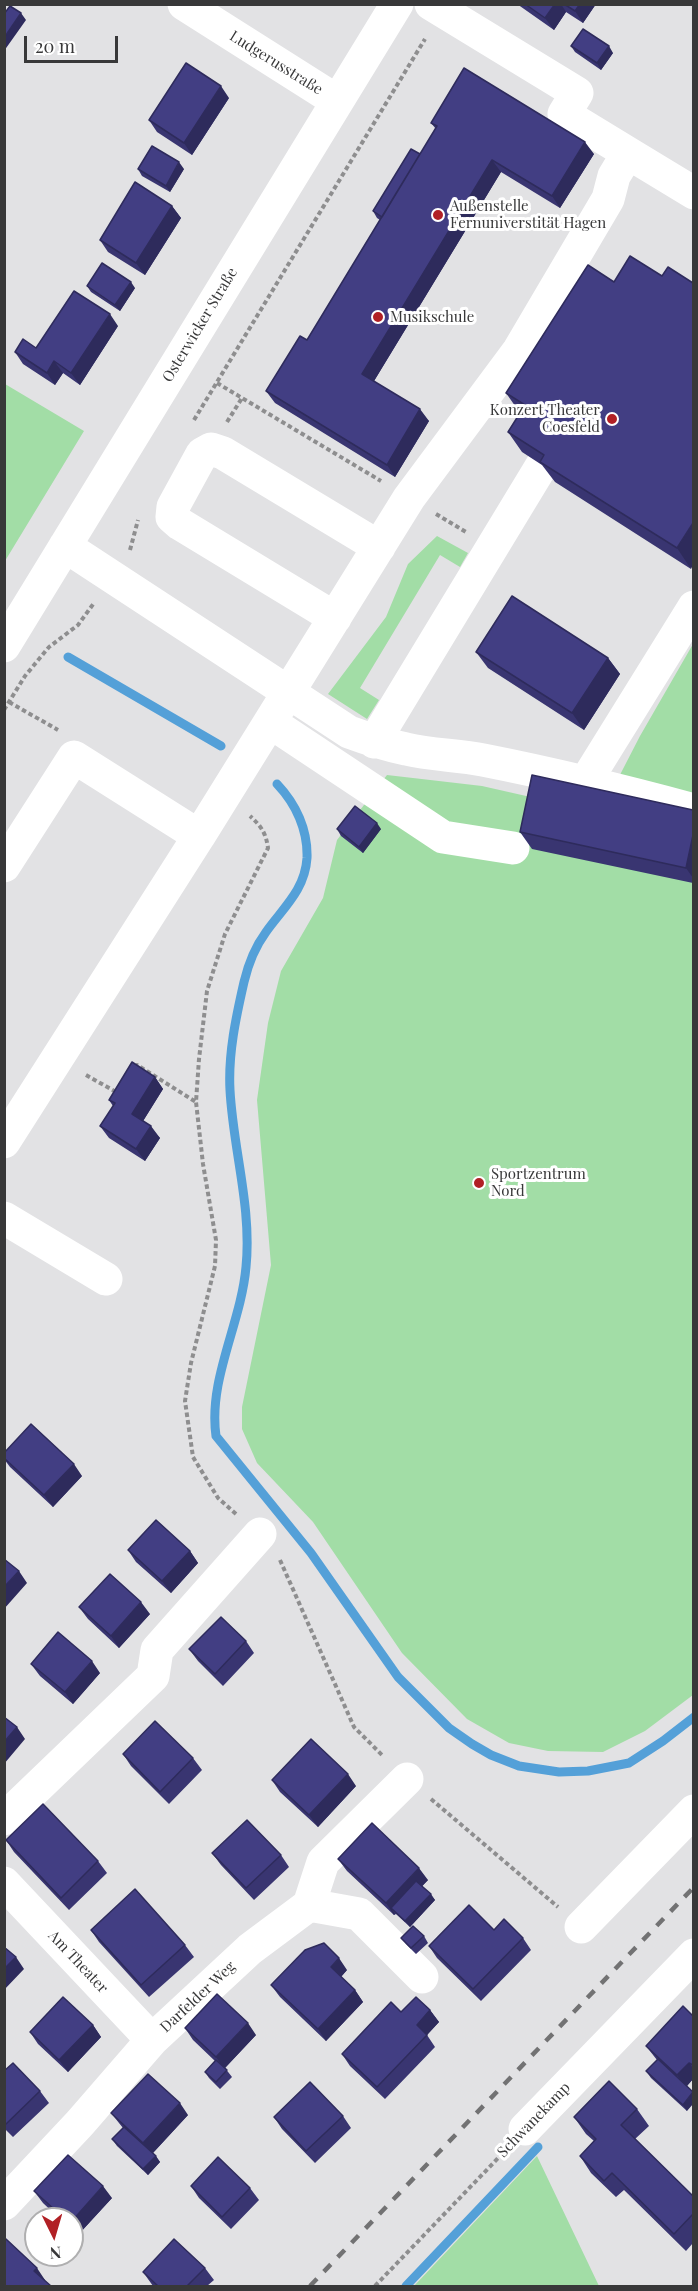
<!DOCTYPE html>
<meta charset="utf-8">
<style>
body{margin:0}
#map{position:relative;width:698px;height:2291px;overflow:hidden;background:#e2e2e4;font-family:"Playfair Display",serif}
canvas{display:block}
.frame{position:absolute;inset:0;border:6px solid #383839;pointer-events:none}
.north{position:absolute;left:24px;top:2207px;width:60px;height:60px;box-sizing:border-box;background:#fff;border:2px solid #afafb0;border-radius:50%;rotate:175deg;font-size:16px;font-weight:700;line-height:24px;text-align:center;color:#383839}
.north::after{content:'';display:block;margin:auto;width:21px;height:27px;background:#b12025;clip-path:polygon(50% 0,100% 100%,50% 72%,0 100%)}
.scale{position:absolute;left:24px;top:36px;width:94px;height:27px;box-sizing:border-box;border:3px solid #383839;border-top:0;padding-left:8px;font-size:18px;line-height:21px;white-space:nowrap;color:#383839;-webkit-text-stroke:4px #fff;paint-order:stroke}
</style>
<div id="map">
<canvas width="698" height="2291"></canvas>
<div class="frame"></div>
<div class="north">N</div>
<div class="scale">20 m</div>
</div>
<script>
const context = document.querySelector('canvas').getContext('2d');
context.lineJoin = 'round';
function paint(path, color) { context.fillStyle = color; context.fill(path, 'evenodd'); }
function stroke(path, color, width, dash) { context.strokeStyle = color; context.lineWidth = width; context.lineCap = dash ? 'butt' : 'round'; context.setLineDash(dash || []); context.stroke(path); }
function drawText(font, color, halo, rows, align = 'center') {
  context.font = font + ' "Playfair Display",serif'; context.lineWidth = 6; context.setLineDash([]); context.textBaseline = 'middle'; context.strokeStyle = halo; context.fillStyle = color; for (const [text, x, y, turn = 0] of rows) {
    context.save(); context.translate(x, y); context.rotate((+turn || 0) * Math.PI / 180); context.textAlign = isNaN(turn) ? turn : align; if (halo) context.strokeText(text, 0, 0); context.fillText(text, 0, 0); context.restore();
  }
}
paint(new Path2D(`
 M5,384l79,47 -79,130z
 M437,536l31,17 -8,14 -20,-12 -80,133 19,12 -12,19 -39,-25 58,-77 22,-53z
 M693,644v1051l-48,36 -42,21 -55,-1 -39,-8 -42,-24 -65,-66 -89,-131 -56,-59 -15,-34v-22l29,-142 -14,-165 11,-77 13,-52 42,-73 14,-58 50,-65 95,11 53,12 72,2 33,-64z
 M537,2156l62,130h-185z`), '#a2dda6');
stroke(new Path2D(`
 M68,657l153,89
 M277,784c19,20 31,46 30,74 -2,32 -24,50 -41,74 -11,15 -18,33 -22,50 -8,35 -16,72 -14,108 3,59 22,117 16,177 -5,57 -38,112 -30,169l95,117 87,124 51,51 23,16 19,11 28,11 40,6 29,-1 41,-8 34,-22 31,-24
 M406,2286l132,-139`), '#54a0d8', 9);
stroke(new Path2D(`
 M217,383l164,98
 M194,420l231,-381
 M227,422l15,-24
 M436,514l30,18
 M130,550l8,-30
 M9,702l49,28
 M4,710l21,-34 24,-29 29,-22 16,-22
 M135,1068l2,-3 59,37
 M86,1075l30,17
 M236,1514l-18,-16 -25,-41 -8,-56 6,-38 24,-97 1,-26 -13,-76 -7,-62 3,-43 8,-68 18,-57 43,-86c-2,-15 -7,-22 -18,-32
 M280,1560l74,167 29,29
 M431,1799l127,108
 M375,2286l128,-133`), '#8e8e8f', 4, [4.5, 3]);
stroke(new Path2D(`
 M184,4l153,97
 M431,4l146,89 -13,21 64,39
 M65,546l284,186c19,7 37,13 57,17 25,6 52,6 77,11 71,14 141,31 211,50
 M335,618l-155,-94 -8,-7 1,-10 29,-53 9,-5 12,4 156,94
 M4,646l393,-642
 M270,722l173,115 70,11
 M374,742l168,-277
 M586,781l108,-174
 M199,836l210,-338 110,-148 89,-151 6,-23 14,-23 66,40
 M4,866l70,-109 125,79 -195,306
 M4,1218l102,61
 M4,1819l149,-143 4,-26 103,-116
 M4,1883l148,157
 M309,1905l14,-43 84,-83
 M581,1927l113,-116
 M525,2129l169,-174
 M4,2204l76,-81 72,-83 98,-91 59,-44 50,9 63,63`), '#fff', 33);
stroke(new Path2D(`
 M310,2286l384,-399`), '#727273', 4.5, [10, 10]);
paint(new Path2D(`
 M517,4h79l-13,19 -17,-11 -12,18z
 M571,46l42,7 -12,17 -26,-18z
 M229,98l-37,57 -35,-23 -8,-12z
 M431,123l163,31 -34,54 -59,-36 -127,209 55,40 -34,56 -120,-74 -9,-12 41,-51 73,-120 -3,-2 -4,-7 47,-57 16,-25z
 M138,169h46l-14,23 -28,-16z
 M172,206l9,12 -36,57 -37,-23 -8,-12z
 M588,265l103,304 -136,-87 -13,-17 -20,-13 -14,-20 12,-19 -14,-20z
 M87,286l48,2 -15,23 -29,-19z
 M118,326l-38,59 -17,-12 -8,12 -32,-21 -8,-12 21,-4z
 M476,652l132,6 12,16 -36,56 -96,-62z
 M693,810v73l-161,-34 -12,-17z
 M337,829h44l-18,24 -22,-17z
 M155,1077l8,12 -20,32 17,17 -15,23 -36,-23 -9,-12 13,-20 -4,-6z
 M4,1453l78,23 -29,31 -43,-40 -6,-8z
 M128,1550l62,1 8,12 -27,30 -35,-31z
 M79,1607l71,7 -31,34 -31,-29z
 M246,1641l8,12 -31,33 -25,-25 -9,-12z
 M31,1664l69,9 -27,31 -33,-28z
 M123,1754l70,4 9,12 -33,34 -38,-38z
 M272,1780l84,6 -38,41 -38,-35z
 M6,1840l92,21 9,12 -38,37 -55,-58z
 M212,1853l69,2 8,12 -35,33 -33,-35z
 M338,1859l90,21 -6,6 13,14 -25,27 -14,-13 -2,1 -47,-44z
 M91,1930l94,15 9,12 -45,40 -50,-55z
 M494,1930l29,8 8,12 -50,51 -44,-43 -8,-12z
 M424,1936l4,7 -12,11 -10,-10 -5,-6z
 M347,1970l-6,7 14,13 8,12 -37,39 -46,-44 -9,-12z
 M430,2010l9,12 -12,13 8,12 -50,52 -35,-33 -8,-12 59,-42z
 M693,2016v63l-6,7v25l-36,-33 -5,-7 11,-11 -11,-14z
 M93,2025l8,12 -33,35 -30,-28 -8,-12z
 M185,2028l71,7 -31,33 7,9 -12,12 -11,-11 -4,-6 10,-11 -22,-21z
 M4,2071l36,20 9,12 -36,34 -9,-9z
 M637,2109l12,17 -14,13 58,57v47l-7,8 -62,-61 -8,7 -25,-24 -11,-17 14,-15 -8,-7 -12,-17z
 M111,2113l77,2 -35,38 7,9 -12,13 -31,-29 -5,-7 11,-11z
 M343,2116l8,12 -36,35 -33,-34 -8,-12z
 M191,2186l59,2 9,12 -28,29 -32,-31z
 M34,2191l78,7 -34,37 -6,-5v-11h-12l-17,-16z
 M205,2268l9,12 -7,6h-54l-10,-14z`), '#393571');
paint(new Path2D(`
 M555,4h6l5,8 -12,18 -9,-12z
 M580,4h16l-13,19 -8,-12z
 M21,13l5,7 -22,31v-13z
 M609,46l4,7 -12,17 -4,-7z
 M221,86l8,12 -37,57 -8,-12z
 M585,142l9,12 -34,54 -8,-12z
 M492,160l9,12 -130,214 -9,-12z
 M179,162l5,7 -14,23 -4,-6z
 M172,206l9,12 -36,57 -9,-12z
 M131,282l4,6 -15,23 -5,-6z
 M110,314l8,12 -38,59 -9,-12z
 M54,361l9,12 -8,12 -8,-12z
 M420,409l9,12 -34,56 -8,-12z
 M693,523v42l-2,4 -14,-21z
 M608,658l12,16 -36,56 -12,-17z
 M377,823l4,6 -18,24 -4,-6z
 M693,835v43l-7,-10z
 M155,1077l8,12 -23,37 -8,-12z
 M151,1126l9,12 -15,23 -9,-12z
 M74,1464l8,12 -29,31 -9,-12z
 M190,1551l8,12 -27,30 -9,-12z
 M19,1571l8,12 -23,26v-22z
 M141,1602l9,12 -31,34 -8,-12z
 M92,1661l8,12 -27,31 -8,-12z
 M17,1727l8,12 -21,25v-22z
 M348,1774l8,12 -38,41 -9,-12z
 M419,1868l9,12 -31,33 -6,-5 4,6 -1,1 -8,-12z
 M431,1894l4,6 -25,27 -5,-6z
 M16,1957l8,12 -20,21v-21z
 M339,1958l8,12 -8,9 -8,-12z
 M355,1990l8,12 -37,39 -8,-12z
 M430,2010l9,12 -12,13 -10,-10z
 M248,2023l8,12 -32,34 -8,-12z
 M93,2025l8,12 -33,35 -9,-12z
 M689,2063l4,5v11l-7,8 -9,-12z
 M693,2092v12l-6,7 -4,-6z
 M180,2103l8,12 -37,40 -8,-12z
 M156,2156l4,6 -12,13 -5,-6z
 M103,2186l9,12 -34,37 -6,-8v-6z
 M37,2268l8,12 -2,3 -9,-12z`), '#2e2b5c');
const building = new Path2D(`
 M525,4h30l-10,14z
 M564,4h16l-5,7z
 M10,6l11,7 -17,25v-24z
 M583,29l26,17 -12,17 -26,-17z
 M186,63l35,23 -37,57 -35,-23z
 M464,68l121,74 -33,54 -60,-36 -130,214 58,35 -33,56 -121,-74 34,-55 7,4 130,-214 -6,-3z
 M152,146l27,16 -13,24 -28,-17z
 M411,149l9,5 -38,63 -9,-6z
 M135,182l37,24 -36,57 -36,-23z
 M630,256l32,20 6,-9 25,16v240l-16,25 -137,-86 4,-7 -36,-23 17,-27 -19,-12 82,-128 26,17z
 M102,263l29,19 -16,23 -28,-19z
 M74,291l36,23 -39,59 -17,-12 -7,12 -32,-21 8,-13 13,9z
 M512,596l96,62 -36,55 -96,-61z
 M532,775l161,35v25l-7,33 -166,-36z
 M355,806l22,17 -18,24 -22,-18z
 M132,1062l23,15 -23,37 19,12 -15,23 -36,-23 15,-23 -6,-3z
 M31,1424l43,40 -30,31 -40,-37v-5z
 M156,1520l34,31 -28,30 -34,-31z
 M4,1559l15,12 -15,16z
 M110,1574l31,28 -30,34 -32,-29z
 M221,1617l25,24 -31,33 -26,-25z
 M58,1632l34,29 -27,31 -34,-28z
 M4,1717l13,10 -13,15z
 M155,1721l38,37 -33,34 -37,-38z
 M311,1739l37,35 -39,41 -37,-35z
 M43,1804l55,57 -37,37 -55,-58z
 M247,1820l34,35 -35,33 -34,-35z
 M372,1823l47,45 -33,35 -48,-44z
 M416,1881l15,13 -26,27 -14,-13z
 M135,1889l50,56 -44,40 -50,-55z
 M469,1905l25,25 10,-11 19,19 -50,51 -44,-43z
 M413,1926l11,10 -13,12 -10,-10z
 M324,1943l15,15 -8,9 24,23 -37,39 -47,-44 34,-35z
 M4,1947l12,10 -12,12z
 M217,1994l31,29 -32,34 -31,-29z
 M63,1997l30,28 -34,35 -29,-28z
 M416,1997l14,13 -13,15 10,10 -50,52 -35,-33 49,-52 10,10z
 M683,2006l10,10v49l-4,-2 -12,12 -31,-29z
 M658,2059l35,33 -10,13 -37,-34z
 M216,2060l11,10 -11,12 -11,-10z
 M13,2063l27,28 -35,34 -1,-54z
 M148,2074l32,29 -37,40 -32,-30z
 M609,2081l28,28 -16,16 72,71v18l-19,20 -62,-61 -8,8 -24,-25 16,-17 -22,-22z
 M310,2082l33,34 -37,35 -32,-34z
 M124,2127l32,29 -13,13 -31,-30z
 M68,2155l35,31 -31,35v-2h-7l-31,-28z
 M218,2157l32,31 -28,29 -31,-31z
 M6,2239l31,29 -3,3 17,15h-47v-46z
 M174,2239l31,29 -18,18h-29l-15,-14z`);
paint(building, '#423e83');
stroke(building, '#2e2b5c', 1.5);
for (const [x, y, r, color] of [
 [438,215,6,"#b12025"],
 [378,317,6,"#b12025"],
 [612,419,6,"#b12025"],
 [479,1183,6,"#b12025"]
]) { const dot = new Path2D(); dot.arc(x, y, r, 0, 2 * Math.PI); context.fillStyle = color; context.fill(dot); stroke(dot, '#fff', 2); }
drawText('15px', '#383839', '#fff', [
 ["Ludgerusstraße",276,63,32],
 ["Osterwicker Straße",200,325,-59],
 ["Am Theater",78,1962,47],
 ["Darfelder Weg",198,1997,-43],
 ["Schwanekamp",534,2120,-46]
]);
drawText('15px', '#383839', '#fff', [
 ["Außenstelle",450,206],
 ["Fernuniverstität Hagen",450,223],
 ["Musikschule",390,317],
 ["Konzert Theater",600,410,"right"],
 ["Coesfeld",600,427,"right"],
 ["Sportzentrum",491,1174],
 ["Nord",491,1191]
], 'left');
</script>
